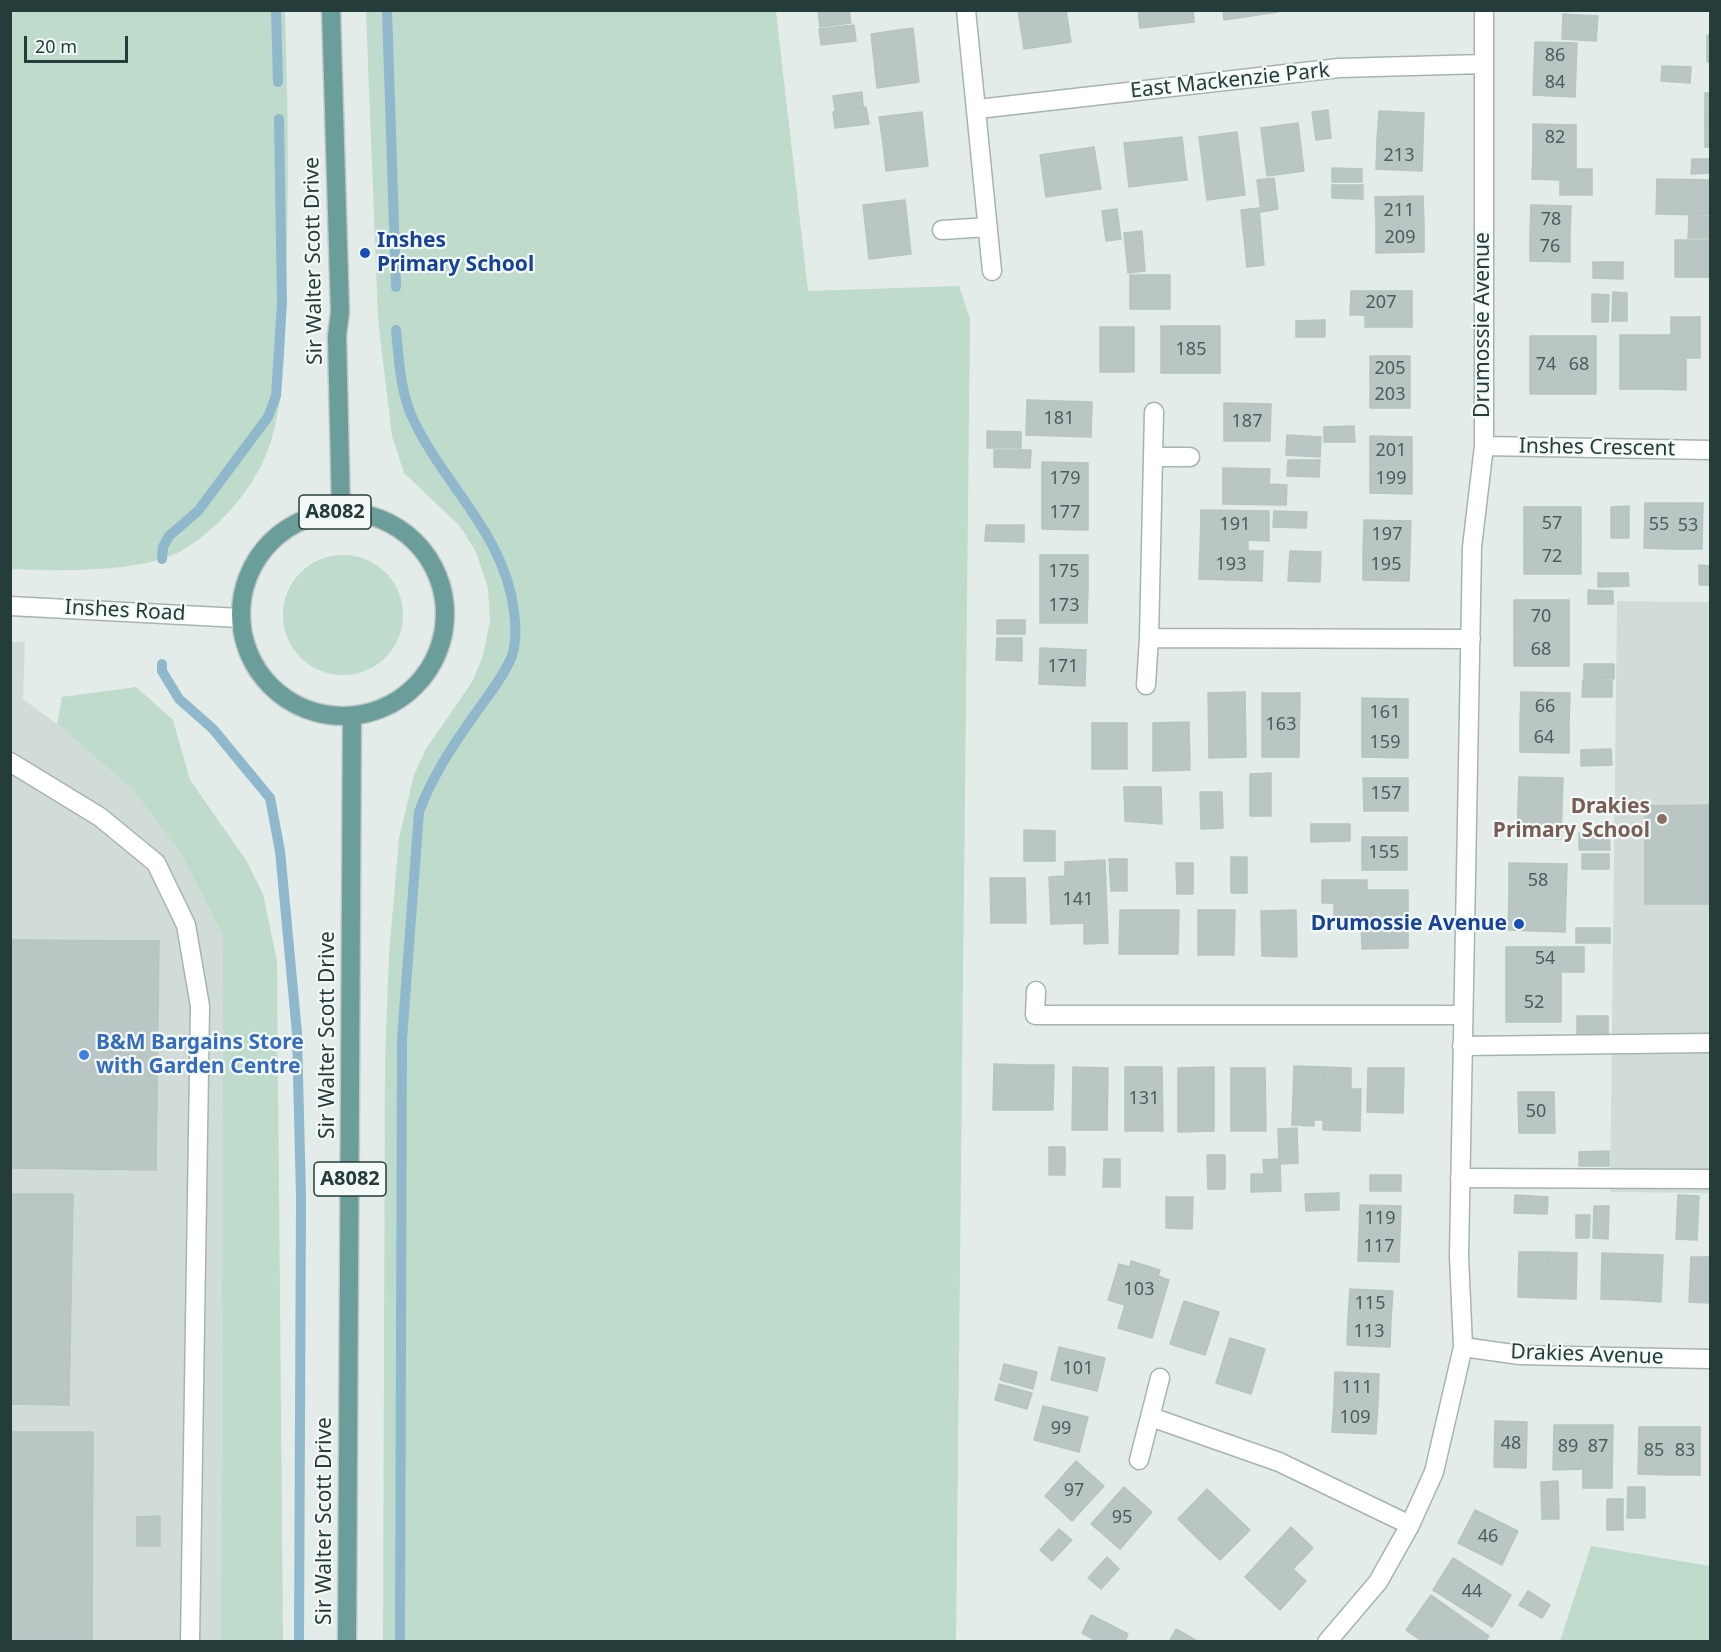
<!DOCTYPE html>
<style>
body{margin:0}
#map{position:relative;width:1721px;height:1652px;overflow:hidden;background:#e3ece9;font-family:"Noto Sans",sans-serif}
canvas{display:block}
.frame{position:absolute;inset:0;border:12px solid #243c3a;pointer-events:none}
.scale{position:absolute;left:24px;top:36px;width:104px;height:27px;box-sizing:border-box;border:3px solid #243c3a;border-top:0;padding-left:8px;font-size:18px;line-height:21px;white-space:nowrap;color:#243c3a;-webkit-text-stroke:4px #f3f9f7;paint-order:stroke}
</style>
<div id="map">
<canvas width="1721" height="1652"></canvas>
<div class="frame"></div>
<div class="scale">20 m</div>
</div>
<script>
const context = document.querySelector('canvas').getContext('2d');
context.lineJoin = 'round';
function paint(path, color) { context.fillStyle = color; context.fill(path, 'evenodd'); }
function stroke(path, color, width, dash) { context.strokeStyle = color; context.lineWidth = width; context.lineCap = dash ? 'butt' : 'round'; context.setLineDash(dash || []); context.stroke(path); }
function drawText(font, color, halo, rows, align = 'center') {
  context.font = font + ' "Noto Sans",sans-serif'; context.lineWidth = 4.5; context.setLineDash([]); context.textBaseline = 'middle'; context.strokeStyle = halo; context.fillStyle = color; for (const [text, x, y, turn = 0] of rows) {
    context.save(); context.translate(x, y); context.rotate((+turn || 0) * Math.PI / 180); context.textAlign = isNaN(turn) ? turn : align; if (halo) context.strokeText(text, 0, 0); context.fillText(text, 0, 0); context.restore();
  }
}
paint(new Path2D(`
 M1617,601l93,1v591l-100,-1z
 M11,642h14l-2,57 34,25 77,67 49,66 40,79 -2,705 -210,1z`), '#d1dcd9');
paint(new Path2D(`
 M11,10l274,1c3,90 4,181 1,272 -1,52 0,108 -15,158 -13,43 -51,88 -90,110 -40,22 -125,20 -170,18z
 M366,11h410l32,280 151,-5 11,33 -14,1322h-573l2,-580 4,-106 10,-117 15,-63 12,-26 46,-67 11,-26 7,-35 -2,-33 -12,-36 -16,-26 -56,-53 -12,-37 -14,-117z
 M283 615a60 60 0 1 1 120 0a60 60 0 1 1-120 0Z
 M136,687l37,33 17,60 56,80 17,34 14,67 6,680h-62l2,-705 -40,-79 -49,-66 -77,-67 5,-27z
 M1591,1546l119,20v75h-150z`), '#bedbcb');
stroke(new Path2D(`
 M276,10l2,72
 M387,10l9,277
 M396,330c3,30 4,61 17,89 32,68 91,114 101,192 2,15 3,30 -2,45 -9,22 -26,42 -39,61 -22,31 -41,60 -54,95l-17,227 -2,603
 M162,559l1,-12 6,-11 29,-25 70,-94 8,-21 6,-93 -3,-184
 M162,664v7l17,28 34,30 57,69 10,53 17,182 4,164 -2,445`), '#8fb8cd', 10);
const building = new Path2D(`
 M849,10l2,13 -31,4 -2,-16z
 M1066,10l5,32 -47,7 -6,-38z
 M1138,10h27l2,15 -27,3z
 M1165,10h28l1,12 -27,3z
 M1223,10h27l1,6 -27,4z
 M1250,10h28v2l-27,4z
 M1563,14l35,2 -2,25 -34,-2z
 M854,25l2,16 -35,4 -2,-16z
 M913,28l3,28 -42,5 -3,-27z
 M1707,35h3v27h-3z
 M1535,42l42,1 -1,27 -42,-2z
 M916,56l3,26 -42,6 -3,-27z
 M1662,66l29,1 -1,16 -29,-2z
 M1534,68l42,2 -1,27 -42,-2z
 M862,92l1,15 -28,4 -2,-15z
 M1705,93h5v27h-5z
 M866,107l3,17 -34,4 -2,-16z
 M1328,110l3,28 -15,2 -4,-28z
 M1379,111l45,2 -1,29 -46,-2z
 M922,112l3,27 -42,5 -4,-27z
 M1705,120h5v27h-5z
 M1298,123l6,48 -37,5 -6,-48z
 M1533,124l43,1v28l-43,-1z
 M1237,132l8,63 -38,5 -8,-63z
 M1182,137l5,43 -28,3 -5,-43z
 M925,139l3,27 -42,5 -3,-27z
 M1154,140l5,43 -30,4 -5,-44z
 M1377,140l46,2 -1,29 -46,-2z
 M1094,147l7,42 -28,4 -6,-42z
 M1067,151l6,42 -27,4 -6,-42z
 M1533,152l43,1v16h16v26h-32v-15l-28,-1z
 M1692,159h18v14l-19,1z
 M1332,168l30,1v13h-30z
 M1274,178l4,31 -17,3 -4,-32z
 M1657,179l53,1v35l-54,-1z
 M1332,185h31v14l-31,-1z
 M1423,196l1,28 -48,1 -1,-28z
 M905,200l3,27 -42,5 -3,-27z
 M1531,205l40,1 -1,28 -40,-1z
 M1259,208l5,57 -17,2 -6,-57z
 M1117,209l4,30 -15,2 -4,-30z
 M1689,216l21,1v21h-22z
 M1424,224v28l-48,1v-28z
 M908,227l3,27 -42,5 -3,-27z
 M1142,231l3,40 -17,2 -4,-40z
 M1530,233l40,1v28l-40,-1z
 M1675,240h35v37h-35z
 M1593,262h30v17l-30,-1z
 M1130,275h40v34h-40z
 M1351,291h61v36h-47v-12h-15z
 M1613,292l14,1v28h-15z
 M1592,294l17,1 -1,27h-16z
 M1671,317h29v41h-14v32l-33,-1 1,-54h17z
 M1325,320v17h-29v-16z
 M1161,326h59v47h-59z
 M1100,327h34v45h-34z
 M1620,335h34l-1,54h-33z
 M1530,336h33v58h-33z
 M1563,336h33v58h-33z
 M1370,356h40v26h-40z
 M1370,382h40v26h-40z
 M1027,400l65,2 -1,35 -65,-2z
 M1224,403l47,1 -1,37h-46z
 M1354,426l1,16h-31v-15z
 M987,431l34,1v16h-34z
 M1287,435l34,2 -1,20 -34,-2z
 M1370,436l42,1v28h-42z
 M994,450h37l-1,18 -36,-1z
 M1288,460h32l-1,17 -32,-1z
 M1042,462l46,1v34l-46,-1z
 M1370,465h42v29l-42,-1z
 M1223,468l47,1 -1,15 18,1 -1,20 -63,-1z
 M1042,496l46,1v33l-46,-1z
 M1645,503h29l-1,46 -29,-1z
 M1674,503h29l-1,46h-29z
 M1629,506v32h-18v-31z
 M1524,507h57v34l-57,-1z
 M1201,510l68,1v30l-21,-1v11l-48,-1z
 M1274,511l33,1 -1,16 -33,-1z
 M1364,520l47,1 -1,30 -47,-1z
 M986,525h38v17l-39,-1z
 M1524,540l57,1v33h-57z
 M1200,550l63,1 -1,30 -63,-2z
 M1363,550l47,1 -1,30 -46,-1z
 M1290,551l31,1 -1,30 -32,-1z
 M1040,555h48v34h-48z
 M1699,565l11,1v19h-11z
 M1598,573h30l1,13 -31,1z
 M1040,589h48l-1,34h-47z
 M1588,590l25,1v13h-25z
 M1514,600h55v33h-55z
 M997,620h28v14h-28z
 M1514,633h55v33h-55z
 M997,638h25v23l-26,-1z
 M1040,648l46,2 -1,36 -46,-2z
 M1584,664h30v15h-30z
 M1583,680l29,1v16h-30z
 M1245,692l1,65 -37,1 -1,-65z
 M1521,692l49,1 -1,30 -49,-1z
 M1262,693h38l-1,64h-37z
 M1362,698l46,1v29h-46z
 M1189,722l1,48 -37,1v-48z
 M1520,722l49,1v30l-49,-1z
 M1092,723h35v46h-35z
 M1362,728h46v30l-46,-1z
 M1611,749l1,16 -31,1v-16z
 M1271,773v43h-21v-42z
 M1519,777l44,1 -1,30 -44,-1z
 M1363,778h45v33h-44z
 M1124,787h37l1,37 -37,-3z
 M1200,792h22l1,36 -22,1z
 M1710,805v99h-65v-98z
 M1518,807l44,1 -1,31 -44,-2z
 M1311,824h39v17l-39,1z
 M1024,830l31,1v30h-31z
 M1579,833h30l1,17h-31z
 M1362,837h45v33h-45z
 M1582,854h27v15h-27z
 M1231,857h16v36h-16z
 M1109,859h18v32h-16z
 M1105,860l3,83 -24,1v-21l-33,1 -2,-47 16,-1v-14z
 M1176,863h17v31h-16z
 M1509,863l58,1 -1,34 -57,-1z
 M990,878h35l1,45h-35z
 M1322,880h45v10h41v28l-74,1v-16h-12z
 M1509,897l57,1 -1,34 -57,-2z
 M1120,910h29v44h-30z
 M1149,910h30l-1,44h-29z
 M1198,910h37l-1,45h-36z
 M1296,910l1,47 -35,-1 -1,-45z
 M1361,918h47v30l-46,1z
 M1576,928h34v15h-34z
 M10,940l149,1 -3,229 -146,-2z
 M1506,947h78v25h-23v12h-55z
 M1506,984h55v38h-55z
 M1577,1016h31v20l-31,-1z
 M994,1064l30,1 -1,45h-30z
 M1024,1065h30l-1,45h-30z
 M1294,1066l30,1 -1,53h-9v6l-22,-1z
 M1073,1067l35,1 -1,62h-35z
 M1125,1067h37l1,64h-38z
 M1214,1067v64l-36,1v-64z
 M1324,1067l27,1v21h10l-1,42 -37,-1z
 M1231,1068h34l1,63h-35z
 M1368,1068h36l-1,45 -36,-1z
 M1518,1092h36l1,41h-36z
 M1297,1128l1,35 -18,1 1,27 -30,1v-18h13l-1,-14 16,-1 -1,-30z
 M1049,1147h16v28h-16z
 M1609,1151v15h-30v-14z
 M1207,1155h18v34h-17z
 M1104,1159h16v28h-17z
 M1370,1175h31v16h-31z
 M1339,1193v17l-33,1 -1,-17z
 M10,1194h63l-4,211 -59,-1z
 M1515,1195l33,2 -1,17 -33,-1z
 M1678,1195l21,1 -2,44 -21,-1z
 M1166,1197h27l-1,32 -26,-1z
 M1360,1205l41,1 -1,28 -41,-1z
 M1594,1206h15l-1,33 -15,-1z
 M1576,1215h14l-1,23h-13z
 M1359,1233l41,1 -1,28 -41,-1z
 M1519,1252h29l-1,46 -29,-1z
 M1548,1252l29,1 -1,46 -29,-1z
 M1602,1253l31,1 -2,46 -30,-1z
 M1633,1254l30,1 -2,47 -30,-2z
 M1691,1257h19v46l-21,-1z
 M1131,1261l29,9 -2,6 11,4 -17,58 -34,-10 7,-23 -17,-5 11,-36 11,3z
 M1350,1289l43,2 -2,28 -43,-2z
 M1184,1301l35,11 -14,43 -35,-11z
 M1348,1317l43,2 -1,28 -43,-2z
 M1230,1338l35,11 -14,45 -35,-11z
 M1059,1347l46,11 -8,33 -46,-11z
 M1004,1364l33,8 -4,17 -33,-9z
 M1335,1372l44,2 -1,30 -44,-2z
 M999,1384l33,9 -5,16 -32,-9z
 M1334,1402l44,2 -2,30 -44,-2z
 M1043,1406l45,11 -9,35 -45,-12z
 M1495,1421l32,1 -1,46 -32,-1z
 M1554,1425h28l1,44 -30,1z
 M1582,1425h31l-1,63h-29z
 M1639,1427h31l-1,48 -31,-1z
 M1670,1427h30v48h-31z
 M10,1432h83l-1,210h-82z
 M1076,1461l28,25 -32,35 -27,-25z
 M1558,1481l1,38h-17l-1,-37z
 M1124,1487l28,25 -32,37 -29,-25z
 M1628,1487h17v31h-18z
 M1207,1489l21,20 -29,31 -21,-21z
 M1607,1499h16v31h-16z
 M1228,1509l22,21 -30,30 -21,-20z
 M1475,1510l43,21 -16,34 -44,-22z
 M160,1516v30h-23v-29z
 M1291,1527l22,21 -20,21 13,12 -26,29 -35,-33z
 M1059,1529l13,11 -20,21 -12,-11z
 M1107,1557l12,12 -18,20 -13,-11z
 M1453,1558l58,37 -19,32 -59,-37z
 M1528,1591l22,14 -8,13 -23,-13z
 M1431,1595l58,41 -4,6h-62l-17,-12z
 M1091,1615l37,19 -3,8h-27l-16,-9z
 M1176,1629l23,13h-30z`);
paint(building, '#b9c6c3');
stroke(building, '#b6c5c1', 1.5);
const service = new Path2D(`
 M10,762l90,55 56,46 30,62 14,81 -10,636
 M1462,1046l248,-3
 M1460,1178l250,1`);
const minor = new Path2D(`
 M966,10l26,261
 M978,109l361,-41 144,-4
 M942,230l46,-3
 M1154,412l-5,226 322,1
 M1484,446l226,4
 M1153,457h37
 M1146,685l3,-47
 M1036,991l-1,24h427
 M1463,1347l57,8 190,4
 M1151,1417l128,45 131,63
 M1139,1460l21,-82
 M1327,1642l51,-60 32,-57 24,-53 29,-125 -4,-91 13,-709 12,-101v-436`);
const tertiary = new Path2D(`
 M10,606l230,12`);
const primary = new Path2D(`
 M331,10l9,302 -3,24 4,175
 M241 614a102 102 0 1 1 204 0a102 102 0 1 1-204 0Z
 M347,1642l5,-925`);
stroke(service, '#a6b4b1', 21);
stroke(minor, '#a6b4b1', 21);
stroke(tertiary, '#a6b4b1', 21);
stroke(primary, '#c2c8c8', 21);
stroke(service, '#fff', 18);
stroke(minor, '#fff', 18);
stroke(tertiary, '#fff', 18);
stroke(primary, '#6b9e9a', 18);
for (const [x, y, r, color] of [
 [365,253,6,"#1a4fb4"],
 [1662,819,6,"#8d6e63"],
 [1519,924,6,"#1a4fb4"],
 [84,1055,6,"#3f7fe0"]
]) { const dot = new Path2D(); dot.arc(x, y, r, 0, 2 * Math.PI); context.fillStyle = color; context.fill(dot); stroke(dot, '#f3f9f7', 2); }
drawText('18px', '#495e5c', null, [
 ["86",1555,56],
 ["84",1555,83],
 ["82",1555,138],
 ["213",1399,156],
 ["211",1399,211],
 ["78",1551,220],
 ["209",1400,238],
 ["76",1550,247],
 ["207",1381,303],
 ["185",1191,350],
 ["74",1546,365],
 ["68",1579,365],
 ["205",1390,369],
 ["203",1390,395],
 ["181",1059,419],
 ["187",1247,422],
 ["201",1391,451],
 ["179",1065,479],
 ["199",1391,479],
 ["177",1065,513],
 ["57",1552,524],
 ["191",1235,525],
 ["55",1659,525],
 ["53",1688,526],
 ["197",1387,535],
 ["72",1552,557],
 ["193",1231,565],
 ["195",1386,565],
 ["175",1064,572],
 ["173",1064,606],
 ["70",1541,617],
 ["68",1541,650],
 ["171",1063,667],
 ["66",1545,707],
 ["161",1385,713],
 ["163",1281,725],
 ["64",1544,738],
 ["159",1385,743],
 ["157",1386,794],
 ["155",1384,853],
 ["58",1538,881],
 ["141",1078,900],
 ["54",1545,959],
 ["52",1534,1003],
 ["131",1144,1099],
 ["50",1536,1112],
 ["119",1380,1219],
 ["117",1379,1247],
 ["103",1139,1290],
 ["115",1370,1304],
 ["113",1369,1332],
 ["101",1078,1369],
 ["111",1357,1388],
 ["109",1355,1418],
 ["99",1061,1429],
 ["48",1511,1444],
 ["89",1568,1447],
 ["87",1598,1447],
 ["85",1654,1451],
 ["83",1685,1451],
 ["97",1074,1491],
 ["95",1122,1518],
 ["46",1488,1537],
 ["44",1472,1592]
]);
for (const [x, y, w] of [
 [335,512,72],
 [350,1179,72]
]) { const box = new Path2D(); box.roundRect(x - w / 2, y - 17, w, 34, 4.5); context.fillStyle = '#f3f9f7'; context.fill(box); stroke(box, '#243c3a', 1.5); }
drawText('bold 20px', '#243c3a', null, [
 ["A8082",335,512],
 ["A8082",350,1179]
]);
drawText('21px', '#243c3a', '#f3f9f7', [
 ["East Mackenzie Park",1230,81,-6],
 ["Sir Walter Scott Drive",314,261,-91],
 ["Drumossie Avenue",1483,325,-90],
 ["Inshes Crescent",1597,448,1],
 ["Inshes Road",125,611,3],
 ["Sir Walter Scott Drive",328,1035,-90],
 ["Drakies Avenue",1587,1355,2],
 ["Sir Walter Scott Drive",325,1521,-90]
]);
drawText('bold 21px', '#164399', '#f3f9f7', [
 ["Inshes",377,241],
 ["Primary School",377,265],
 ["Drumossie Avenue",1507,924,"right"]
], 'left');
drawText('bold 21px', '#785e54', '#f3f9f7', [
 ["Drakies",1650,807],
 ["Primary School",1650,831]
], 'right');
drawText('bold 21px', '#366cbe', '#f3f9f7', [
 ["B&M Bargains Store",96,1043],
 ["with Garden Centre",96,1067]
], 'left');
</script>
